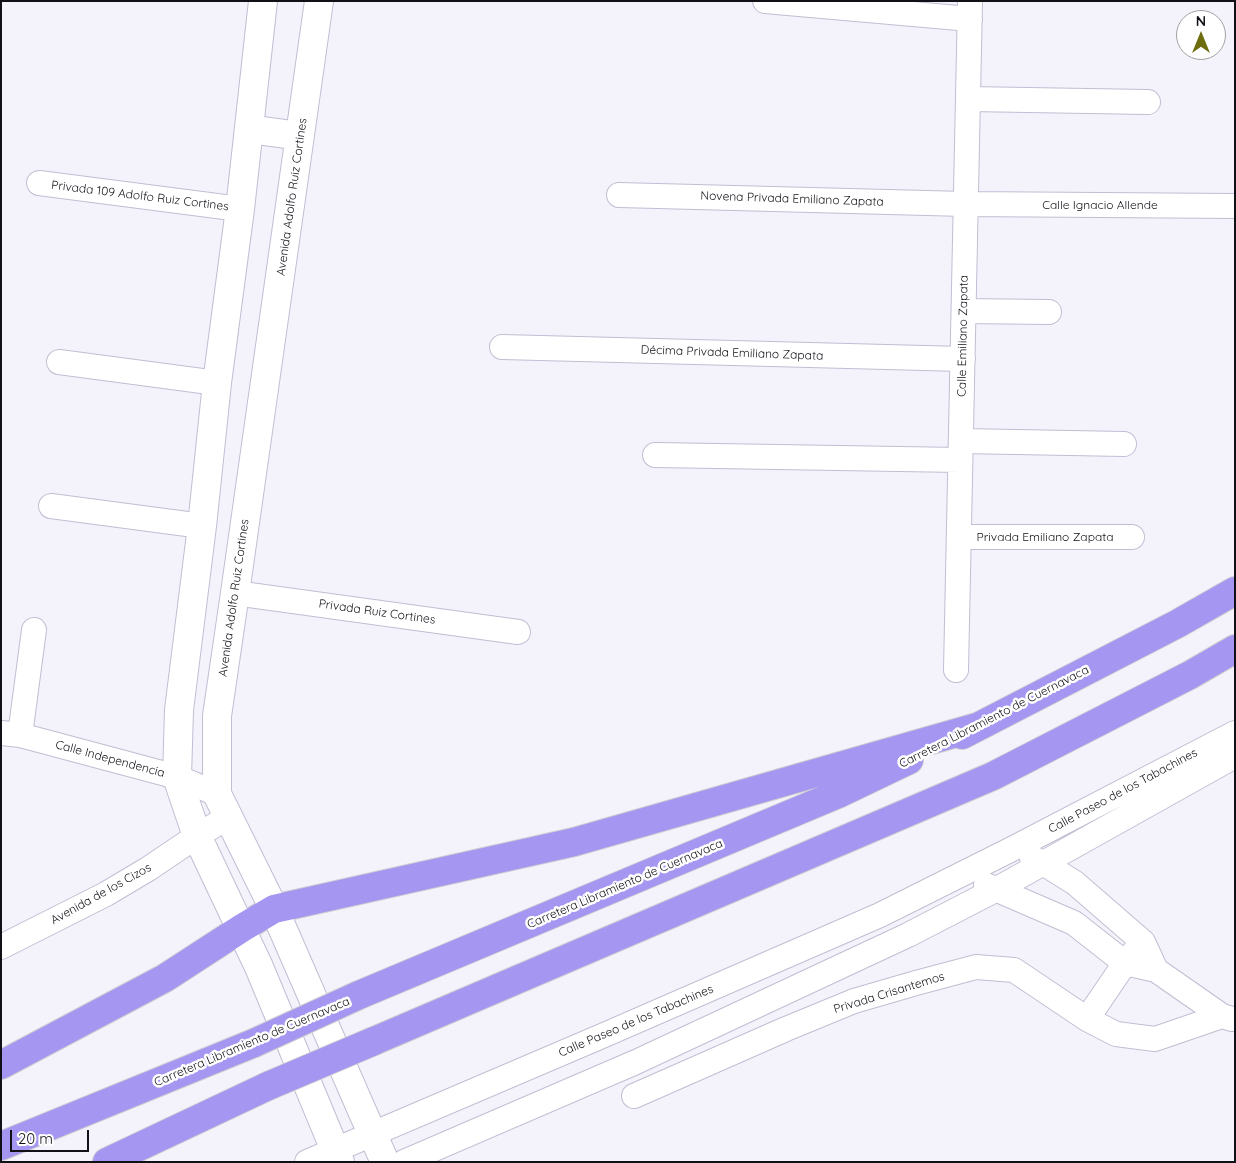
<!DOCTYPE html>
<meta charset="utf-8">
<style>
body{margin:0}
#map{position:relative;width:1236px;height:1163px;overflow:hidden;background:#f4f3fc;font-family:Quicksand,sans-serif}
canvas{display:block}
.frame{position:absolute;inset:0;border:2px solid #111017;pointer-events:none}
.north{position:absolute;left:1176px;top:10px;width:50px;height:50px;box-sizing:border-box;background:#fff;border:1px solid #a09fa2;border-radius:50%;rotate:0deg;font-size:14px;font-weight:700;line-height:20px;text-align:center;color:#111017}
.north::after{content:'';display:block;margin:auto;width:18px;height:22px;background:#6d6d0e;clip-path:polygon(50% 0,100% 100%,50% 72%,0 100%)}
.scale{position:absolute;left:10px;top:1130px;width:79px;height:22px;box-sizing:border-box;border:2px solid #111017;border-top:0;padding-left:6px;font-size:15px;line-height:18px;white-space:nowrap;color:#111017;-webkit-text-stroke:4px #fff;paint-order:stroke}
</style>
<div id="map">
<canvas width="1236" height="1163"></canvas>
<div class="frame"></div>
<div class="north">N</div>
<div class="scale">20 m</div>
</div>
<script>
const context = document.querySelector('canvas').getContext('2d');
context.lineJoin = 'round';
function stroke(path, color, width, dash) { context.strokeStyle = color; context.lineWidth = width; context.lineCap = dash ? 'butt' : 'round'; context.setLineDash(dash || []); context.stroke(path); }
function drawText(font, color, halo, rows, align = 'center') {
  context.font = font + ' Quicksand,sans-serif'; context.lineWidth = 5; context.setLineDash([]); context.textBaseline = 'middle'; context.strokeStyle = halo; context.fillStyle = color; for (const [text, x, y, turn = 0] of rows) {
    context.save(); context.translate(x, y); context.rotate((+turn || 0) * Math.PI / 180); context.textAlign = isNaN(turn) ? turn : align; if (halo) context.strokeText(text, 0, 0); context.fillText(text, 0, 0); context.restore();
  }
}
const street = new Path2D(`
 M765,1l205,18
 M968,99l180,3
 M39,183l201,26
 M619,195l346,9 270,2
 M964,311l85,1
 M502,347l461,12
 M59,362l158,21
 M961,441l163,3
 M655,455l305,5
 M51,506l151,20
 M959,537h173
 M235,593l283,39
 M956,670l14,-669
 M1,733l19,2 157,42 40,17
 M20,735l14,-105
 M1032,858l11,5 32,20 68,59 13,28
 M986,885l88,38 51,40 31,7 66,46 10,3
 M1,947l105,-53 42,-25 49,-33 31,-19
 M1087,1019l38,-56 10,-12
 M634,1096l152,-67 68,-28 62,-18 60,-16 38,3 73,49 29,15 39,5 67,-23
 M307,1162l295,-126 278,-121 132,-66 223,-116
 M404,1162l232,-100 272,-127 89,-46 238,-133`);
const secondary = new Path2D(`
 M263,1l-23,208 -23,174 -15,143 -23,184 -2,67 20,59 62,131 81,195
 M319,1l-84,592 -18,123v78l57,115 89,204 22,49
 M249,129l51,7`);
const highway = new Path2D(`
 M962,735l215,-111 58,-33
 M359,995l479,-201 71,-34
 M374,1041l619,-265 197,-101 45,-26
 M1,1065l164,-87 77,-50 32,-19 300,-67 403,-115
 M1,1146l253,-103
 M107,1162l161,-76`);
stroke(street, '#c0bed2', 26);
stroke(secondary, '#c0bed2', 30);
stroke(highway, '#cfcfd1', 30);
stroke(street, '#fff', 24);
stroke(secondary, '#fff', 28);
stroke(highway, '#a496f1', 28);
const highwayBridge = new Path2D(`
 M254,1043l105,-48
 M268,1086l106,-45`);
stroke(highwayBridge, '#cfcfd1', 30, []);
stroke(highwayBridge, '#a496f1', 28);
drawText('12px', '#111017', '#fff', [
 ["Privada 109 Adolfo Ruiz Cortines",140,196,7],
 ["Avenida Adolfo Ruiz Cortines",292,197,-82],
 ["Novena Privada Emiliano Zapata",792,199,2],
 ["Calle Ignacio Allende",1100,205],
 ["Calle Emiliano Zapata",963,336,-89],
 ["Décima Privada Emiliano Zapata",732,353,2],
 ["Privada Emiliano Zapata",1045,537],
 ["Avenida Adolfo Ruiz Cortines",234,598,-82],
 ["Privada Ruiz Cortines",377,612,8],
 ["Carretera Libramiento de Cuernavaca",994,717,-27],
 ["Calle Independencia",110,759,15],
 ["Calle Paseo de los Tabachines",1123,791,-28],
 ["Carretera Libramiento de Cuernavaca",625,884,-23],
 ["Avenida de los Cizos",101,894,-29],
 ["Privada Crisantemos",889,993,-17],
 ["Calle Paseo de los Tabachines",636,1021,-23],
 ["Carretera Libramiento de Cuernavaca",252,1042,-23]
]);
</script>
